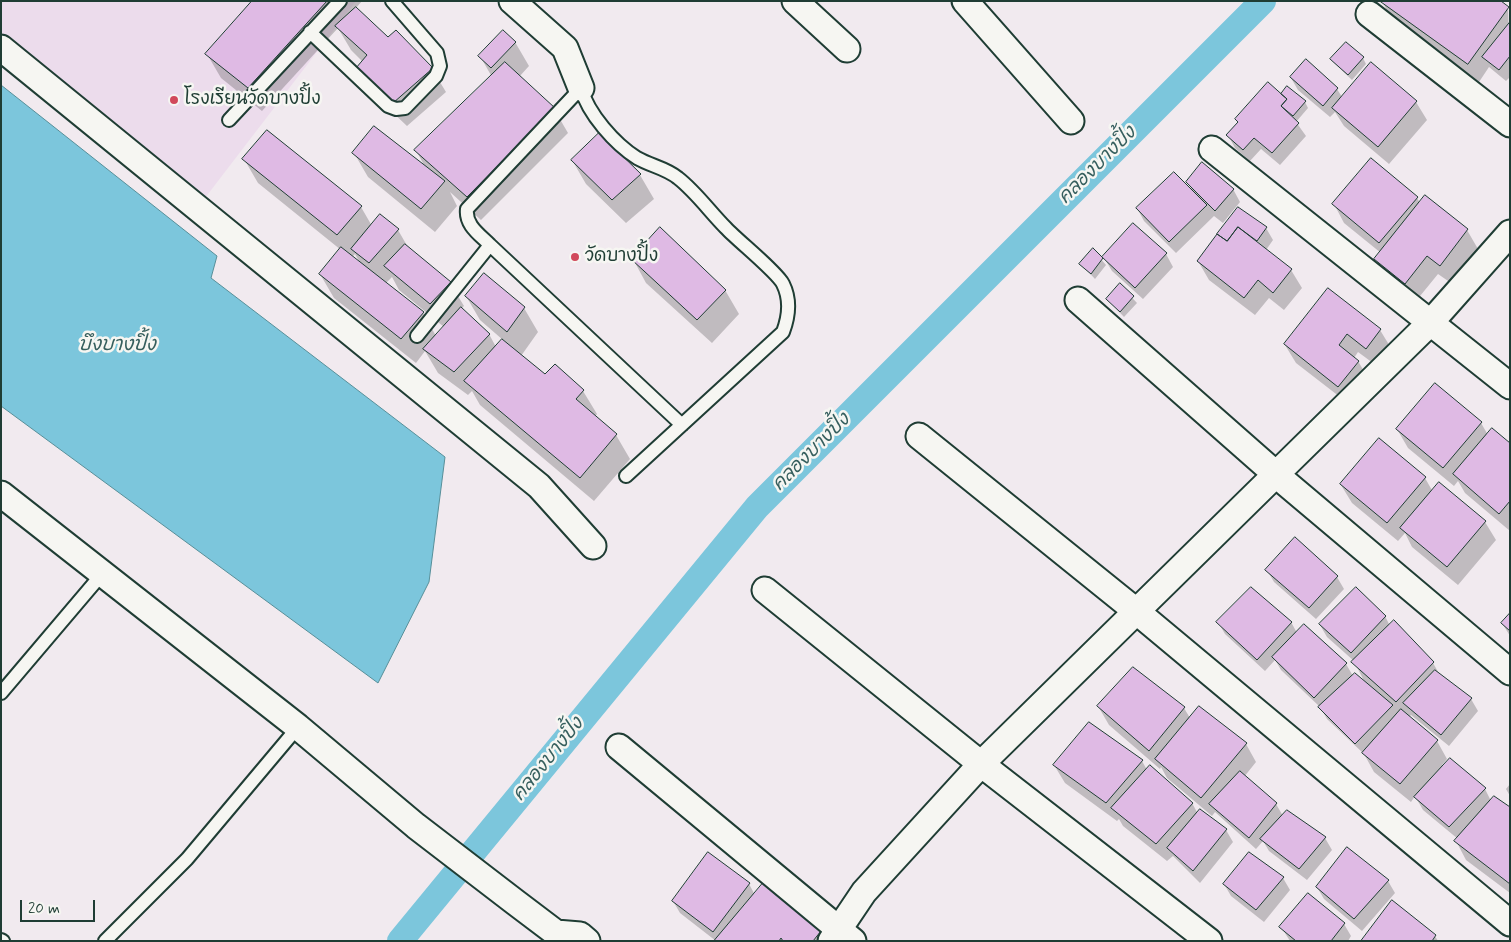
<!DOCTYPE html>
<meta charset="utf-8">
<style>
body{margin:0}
#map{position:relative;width:1511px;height:942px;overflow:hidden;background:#f1eaef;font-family:Mynerve,sans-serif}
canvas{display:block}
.frame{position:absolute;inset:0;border:2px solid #1f3d34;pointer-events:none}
.scale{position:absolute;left:20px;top:900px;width:75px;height:22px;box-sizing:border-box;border:2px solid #1f3d34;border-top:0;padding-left:6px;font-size:15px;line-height:18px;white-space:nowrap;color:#1f3d34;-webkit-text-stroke:4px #f6f6f2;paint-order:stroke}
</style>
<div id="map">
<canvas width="1511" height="942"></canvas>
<div class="frame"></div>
<div class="scale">20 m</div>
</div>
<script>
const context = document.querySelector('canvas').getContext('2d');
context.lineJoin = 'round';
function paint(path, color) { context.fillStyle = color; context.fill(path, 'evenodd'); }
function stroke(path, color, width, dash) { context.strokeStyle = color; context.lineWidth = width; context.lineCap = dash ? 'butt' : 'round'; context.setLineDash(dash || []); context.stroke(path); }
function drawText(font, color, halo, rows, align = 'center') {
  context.font = font + ' Mynerve,"Playpen Sans Thai",sans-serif'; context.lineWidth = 5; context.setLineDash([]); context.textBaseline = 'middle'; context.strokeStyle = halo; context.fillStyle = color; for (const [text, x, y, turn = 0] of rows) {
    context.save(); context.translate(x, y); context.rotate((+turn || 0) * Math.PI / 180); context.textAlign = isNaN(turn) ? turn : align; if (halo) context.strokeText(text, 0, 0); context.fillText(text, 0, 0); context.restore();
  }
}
paint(new Path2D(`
 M1,1h355l-151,197 -204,-146z`), '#ecdcec');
const water = new Path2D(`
 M1,85l216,171 -6,22 234,179 -16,125 -51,101 -377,-277z`);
paint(water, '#7cc6dc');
stroke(water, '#578f99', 1);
paint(new Path2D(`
 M253,1h109l-6,7 32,30 44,31 14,23 -39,34 -36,-34 -8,-30 -12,-12 -13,-22 -76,83 -41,-33 -14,-24z
 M1382,1l126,7 2,69 -4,4 -17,-14 -10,15 -87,-62z
 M515,42l14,24 -10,11 35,32 14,24 -87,87 -31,-28 7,14 -22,26 -67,-55 -14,-24 72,16 -10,-19 76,-73 -12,-21z
 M1363,58l3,6 -14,16 -21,-20z
 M1306,61l31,28 5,8 74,5 11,18 -38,44 -45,-38 -9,-14 -5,5 -32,-27 -7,-12z
 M1281,95l24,7 3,6 -12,14 10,14 -26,29 -19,-16 -11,12 -15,-13 -7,-13 10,-12 -2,-4z
 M244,159l117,48 11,19 9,-10 17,14 11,19 41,34 14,23 -3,3 28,25 7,13 7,-7 -23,-20 -14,-24 18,-21 40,33 14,24 -17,24 24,20 38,15 14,23 -2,3 21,18 14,24 -36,42 -114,-96 -8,-14 -4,4 -30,-22 -13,-22 -9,12 -82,-65 -14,-24 21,-24 -83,-67zM355,254l5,9 -8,-6zM392,277l7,13 45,37 -8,9 -13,-23 -37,-30z
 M572,160l68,15 14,24 -28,24 -40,-39z
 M1188,182l45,7 7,13 -17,21 -9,-7 -38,37 -32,-32 -7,-13 56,-16z
 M1425,197l42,33 11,19 -27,34 -13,-9 -22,27 -30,-23 -11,-19 6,-6 -37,-30 -10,-19 83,-6 3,5z
 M1238,208l28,20 7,12 -7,10 25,20 11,18 -18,22 -15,-12 -14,17 -46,-35 -11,-19z
 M1133,224l33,30 7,13 -30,32 -31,-28 -8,-13z
 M1093,250l13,15 -11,14 -14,-15z
 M633,259l92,31 14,24 -27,29 -66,-60z
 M1120,285l17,18 -13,14 -17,-18z
 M1328,290l52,40 11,18 -14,18 -19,-14 -4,6 4,3 11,19 -20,24 -53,-41 -11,-18z
 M1481,423l7,12 22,10v86l-45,-38 -7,-12 -4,5 -46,-38 -11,-19z
 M1425,478l8,14 6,-8 46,38 11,18 -38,45 -46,-38 -7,-14 -7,8 -46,-38 -11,-18z
 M1267,570l70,7 7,12 -28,30 -42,-37z
 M1510,615v21l-8,-13z
 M1385,616l5,10 4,-4 39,41 8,14 30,22 7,12 -29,35 -38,-31 -2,2 28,24 10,18 -5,6 43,24 6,12 19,7v85l-44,-33 -10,-19 2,-2 -35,-29 -8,-14 -4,6 -37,-30 -10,-18 -37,-35 -7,-12 -39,-37 -6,-10 -10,11 -40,-37 -7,-12h73l6,11 49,31 7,12 11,5 -10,-20 -27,-24 -7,-12z
 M1133,668l51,40 6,10 56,26 10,18 -12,15 32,27 7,12 42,22 7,12 -25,30 -38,-29 -6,-10 -7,8 -41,-37 -3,4 -45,-38 -6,-11 -1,2 -51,-44 -11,-19z
 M1142,761l5,9 45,33 6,11 28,16 7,12 -33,41 -27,-27 -6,5 -44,-35 -4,-7 -2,2 -52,-38 -11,-18z
 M1510,784v12l-4,-7z
 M1283,878l7,12 -26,32 -33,-26 -7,-12z
 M1388,881l7,12 -33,38 -38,-32 -7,-12z
 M749,884l6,11 8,-10 57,47 5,9h-109l-36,-28 -7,-12z
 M1344,924l7,12 -3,5h-58l-9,-14z
 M1435,936l3,5h-76z`), '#0003');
stroke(new Path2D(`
 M400,941l357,-434 506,-506`), '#7cc6dc', 26);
const building = new Path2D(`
 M252,1h75l-79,87 -43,-34z
 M1380,1h121l8,6 -41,57z
 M356,7l32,30 8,-7 37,38 -40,35 -37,-35 11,-13 -32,-29z
 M1510,22v34l-11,14 -17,-13z
 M503,30l13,12 -25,26 -13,-12z
 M1346,42l18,15 -16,18 -18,-16z
 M1306,59l32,29 -15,18 -33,-29z
 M505,62l50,46 -88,89 -53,-47z
 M1371,62l46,39 -39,46 -46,-39z
 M1268,82l19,17 -6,7 18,17 -27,30 -18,-15 -11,12 -17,-15 12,-13 -3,-3z
 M1287,86l19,15 -13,15 -12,-10 6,-7 -6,-5z
 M374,126l71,55 -24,28 -69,-56z
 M267,130l95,76 -25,29 -95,-76z
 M599,133l42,41 -29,26 -41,-40z
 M1371,158l47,39 -39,46 -47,-39z
 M1202,162l32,27 -19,22 -29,-29z
 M1174,172l33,33 -38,37 -33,-34z
 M1425,195l43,34 -28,37 -13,-10 -22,28 -31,-25z
 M1238,207l29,20 -10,14 -19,-14 -11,14 -10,-7z
 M380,214l19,15 -30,34 -18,-14z
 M1133,223l34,30 -32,35 -33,-31z
 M660,227l66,63 -29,30 -66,-61z
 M1238,227l54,42 -19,24 -15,-13 -14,18 -47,-37 20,-27 10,7z
 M405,244l46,38 -21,22 -46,-38z
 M341,247l83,65 -23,27 -82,-65z
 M1093,248l10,10 -12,16 -12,-10z
 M484,273l41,34 -18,25 -42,-36z
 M1120,283l14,13 -14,16 -14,-13z
 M1328,288l53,41 -15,20 -19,-15 -8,11 20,16 -21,26 -54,-43z
 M461,307l29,27 -36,38 -31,-23z
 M502,339l43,35 10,-10 29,26 -8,9 41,35 -37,44 -116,-97z
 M1435,383l47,39 -39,46 -47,-39z
 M1492,428l18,15v58l-11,13 -46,-40z
 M1379,438l47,39 -39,46 -47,-39z
 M1439,482l47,39 -39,46 -47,-39z
 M1295,537l43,39 -29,32 -44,-38z
 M1251,587l41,35 -35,38 -41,-38z
 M1356,587l30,29 -35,37 -32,-29z
 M1510,613v18l-9,-8z
 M1394,620l40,42 -38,40 -45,-40z
 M1304,624l43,39 -33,35 -42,-41z
 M1133,667l52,40 -36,44 -52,-45z
 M1435,670l37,28 -31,37 -38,-32z
 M1355,673l38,32 -38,39 -37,-37z
 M1199,706l48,37 -46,55 -46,-39z
 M1401,709l37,31 -38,44 -38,-31z
 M1089,722l54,38 -37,43 -53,-38z
 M1450,758l36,30 -37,39 -35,-30z
 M1150,765l43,38 -37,41 -45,-36z
 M1240,771l37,32 -28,35 -40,-34z
 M1494,796l16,11v77l-56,-43z
 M1200,809l27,20 -34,42 -26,-23z
 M1287,810l39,27 -27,32 -39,-30z
 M1347,847l42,33 -35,39 -38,-32z
 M708,852l42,31 -37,49 -41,-31z
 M1249,852l35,25 -28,33 -33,-26z
 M763,883l58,48 -8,10h-30l-2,-3 -2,3h-65z
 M1308,893l37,30 -14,18h-35l-17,-14z
 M1392,900l44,35 -4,6h-71z`);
paint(building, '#dfbae4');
stroke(building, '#1f3d34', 1);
const lane = new Path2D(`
 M310,32l78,74 8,3 9,-1 31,-32 4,-10 -3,-13 -45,-52
 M581,88c7,26 34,56 56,70 14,8 29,10 41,20 18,14 32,34 48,50 11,12 51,44 57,56 8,16 6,32 0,48l-157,144
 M581,88l-114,121c-2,16 12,25 23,36l192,180
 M229,120l111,-119
 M417,336l73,-91
 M1,693l101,-119
 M1,940l2,1
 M105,941l82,-82 111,-132`);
const street = new Path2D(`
 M512,1l53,47 16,40
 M795,1l52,48
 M965,1l106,120
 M1369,14l141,110
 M1,48l538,438 54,60
 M1212,149l298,237
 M1078,300l209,184 223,188
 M919,436l217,175 374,312
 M1,494l297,233 118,99 99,76 41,31 24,2 7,6
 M765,590l216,174 228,177
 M619,747l234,194
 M831,941l33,-49 117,-128 450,-442 79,-89`);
stroke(lane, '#1f3d34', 16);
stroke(street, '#1f3d34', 29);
stroke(lane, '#f6f6f2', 12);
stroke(street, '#f6f6f2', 25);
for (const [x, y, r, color] of [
 [174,100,5,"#d1495b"],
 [575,257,5,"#d1495b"]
]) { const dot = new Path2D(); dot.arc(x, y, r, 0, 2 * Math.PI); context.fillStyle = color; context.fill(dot); stroke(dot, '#f6f6f2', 2); }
drawText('18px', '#1f3d34', '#f6f6f2', [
 ["โรงเรียนวัดบางปิ้ง",184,100],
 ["วัดบางปิ้ง",585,257]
], 'left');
drawText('italic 19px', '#365f5e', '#f6f6f2', [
 ["คลองบางปิ้ง",1098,166,-45],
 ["บึงบางปิ้ง",117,346],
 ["คลองบางปิ้ง",812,453,-45],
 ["คลองบางปิ้ง",549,760,-51]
]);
</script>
